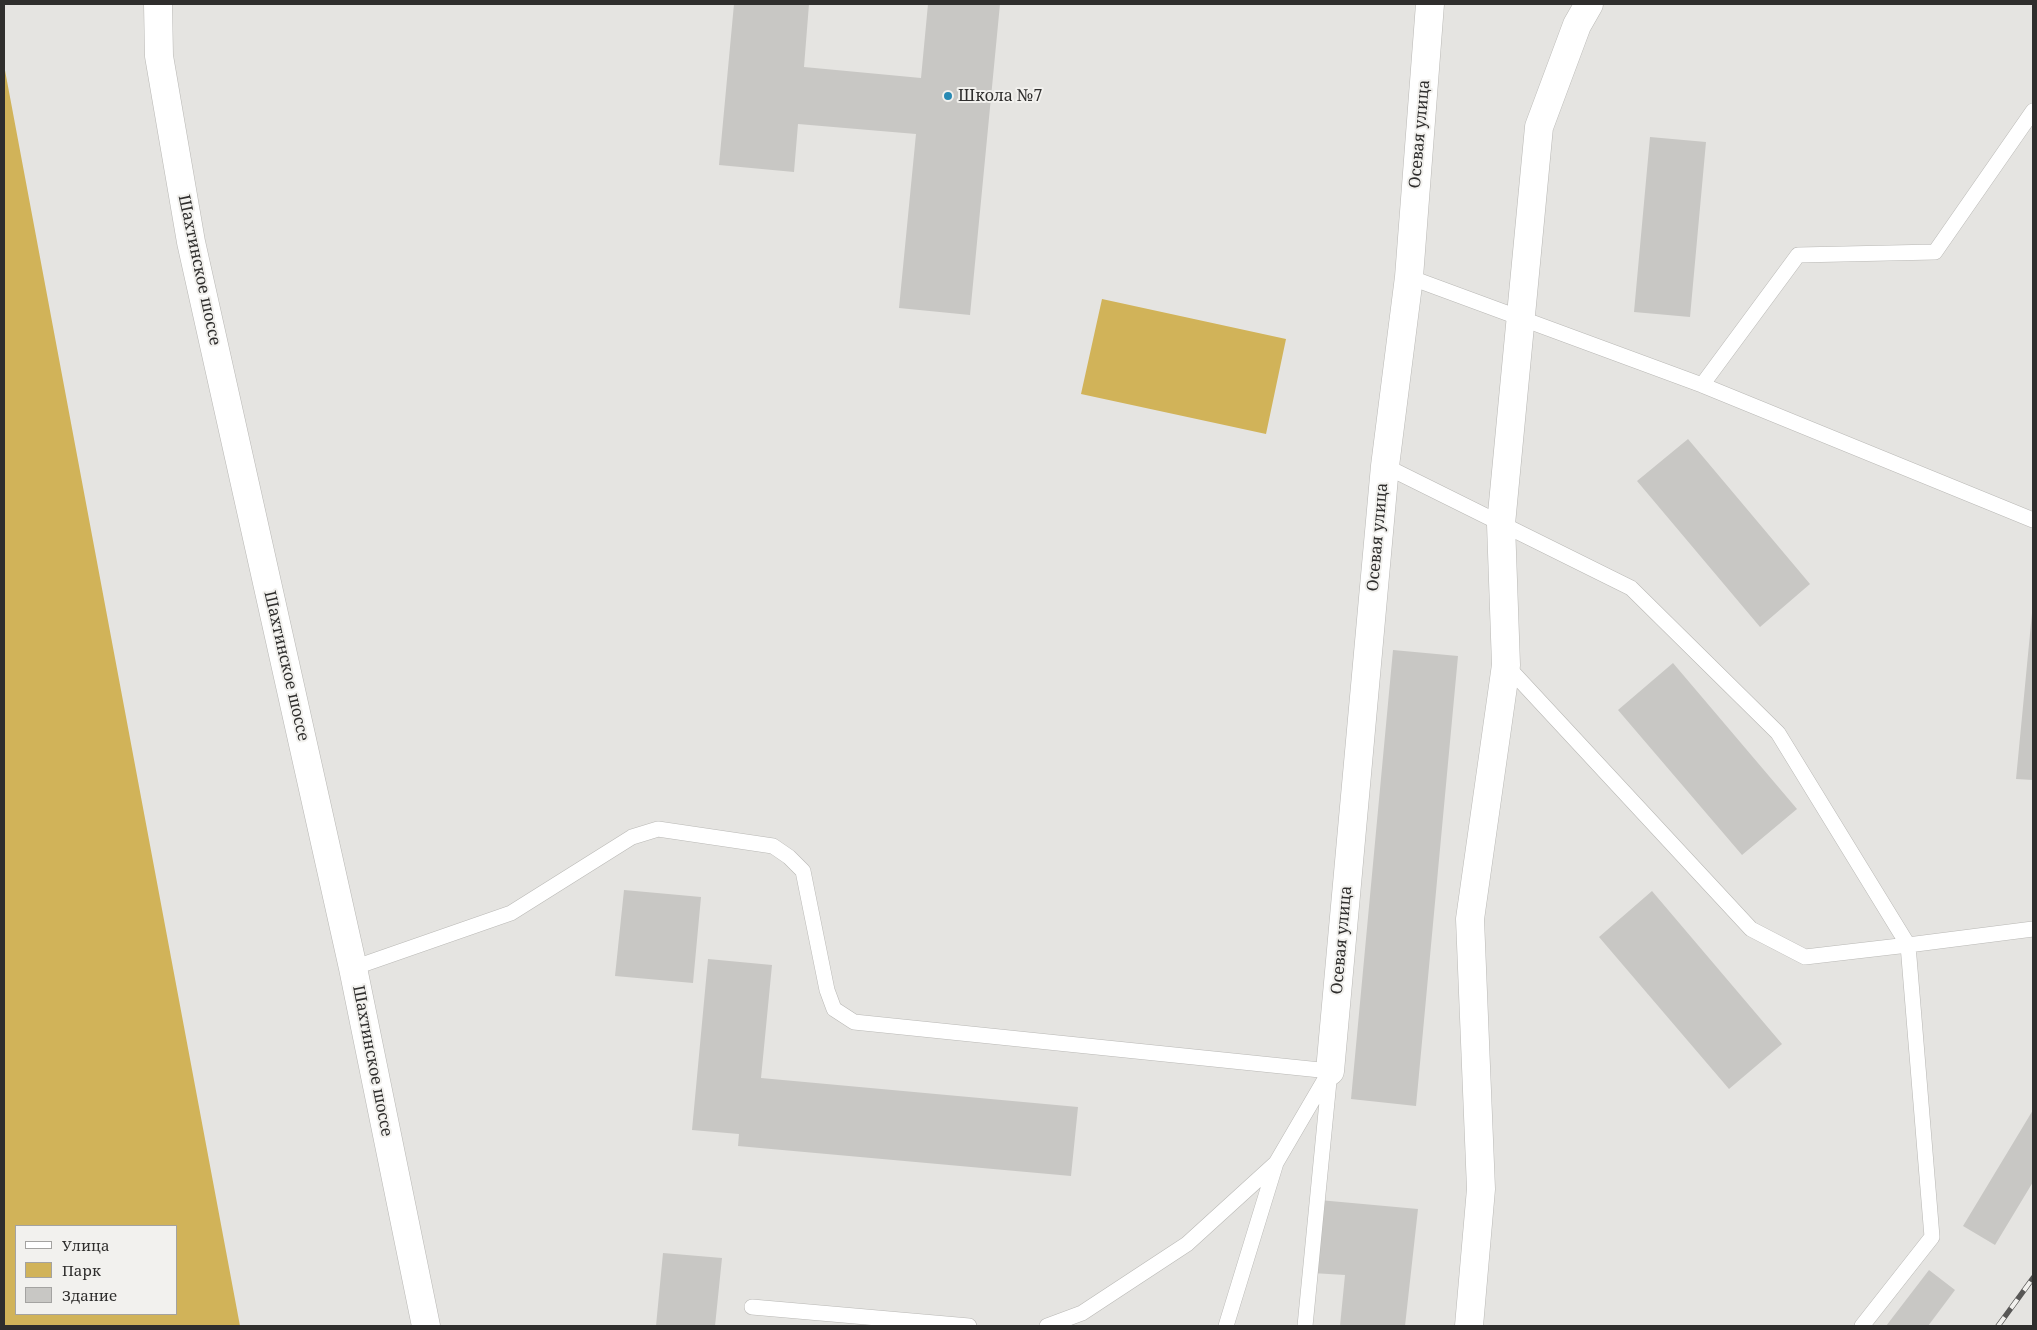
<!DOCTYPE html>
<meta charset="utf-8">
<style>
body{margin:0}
#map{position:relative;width:2037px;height:1330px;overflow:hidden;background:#e5e4e1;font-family:"Noto Serif",serif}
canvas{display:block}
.frame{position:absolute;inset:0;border:5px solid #2f2e2d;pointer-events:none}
.legend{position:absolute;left:15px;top:1225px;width:162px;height:90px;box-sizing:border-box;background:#f2f1ee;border:1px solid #a4a3a1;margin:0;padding:6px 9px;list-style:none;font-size:15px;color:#2f2e2d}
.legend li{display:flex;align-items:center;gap:10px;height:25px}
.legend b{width:25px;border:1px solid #a4a3a1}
</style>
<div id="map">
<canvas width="2037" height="1330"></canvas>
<div class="frame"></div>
<ul class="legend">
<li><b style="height:6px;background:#fff"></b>Улица</li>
<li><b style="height:14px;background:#d1b359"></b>Парк</li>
<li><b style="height:14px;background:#c8c7c4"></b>Здание</li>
</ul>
</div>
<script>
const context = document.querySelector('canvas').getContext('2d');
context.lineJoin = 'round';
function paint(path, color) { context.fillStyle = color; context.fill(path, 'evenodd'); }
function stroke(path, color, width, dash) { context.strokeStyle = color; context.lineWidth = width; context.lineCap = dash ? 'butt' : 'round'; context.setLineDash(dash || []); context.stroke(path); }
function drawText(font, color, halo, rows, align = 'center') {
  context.font = font + ' "Noto Serif",serif'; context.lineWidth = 4; context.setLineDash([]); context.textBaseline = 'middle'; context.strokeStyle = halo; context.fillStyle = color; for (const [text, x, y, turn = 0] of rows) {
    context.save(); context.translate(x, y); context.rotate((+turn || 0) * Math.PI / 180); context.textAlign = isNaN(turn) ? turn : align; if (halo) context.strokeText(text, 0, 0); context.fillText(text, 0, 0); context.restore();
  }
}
paint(new Path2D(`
 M4,65l236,1261h-236zM16,1226h160v88h-160z
 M1102,299l184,40 -20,95 -185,-40z`), '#d1b359');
paint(new Path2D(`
 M734,4h75l-5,63 117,11 7,-74h72l-30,311 -71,-7 17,-174 -118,-10 -4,48 -75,-7z
 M1650,137l56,5 -16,175 -56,-5z
 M1688,439l122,145 -50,43 -123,-146z
 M2032,613h1v167l-17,-1z
 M1393,650l65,6 -42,450 -65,-7z
 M1673,663l124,146 -55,46 -124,-145z
 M624,890l77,7 -8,86 -78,-7z
 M1652,891l130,153 -53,45 -130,-152z
 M708,959l64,6 -11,113 317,29 -7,69 -333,-30 1,-12 -47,-4z
 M2033,1110v72l-38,63 -32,-19z
 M1319,1200l99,9 -13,117h-65l5,-51 -33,-2z
 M663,1253l59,5 -7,68h-59z
 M1929,1270l26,20 -27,36h-42z`), '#c8c7c4');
const service = new Path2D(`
 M1409,277l293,108 331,135
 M1702,385l96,-130 137,-3 98,-141
 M1385,466l246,122 147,145 130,212 125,-16
 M1506,665l245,264 54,28 103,-12 24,292 -70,89
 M353,968l158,-55 121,-76 26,-8 115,17 16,11 14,14 24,119 7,19 20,13 476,49 -25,255
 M752,1307l217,19
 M1047,1326l35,-13 105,-69 89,-81 52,-89
 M1226,1326l50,-163`);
const minor = new Path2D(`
 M1330,1071l55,-605 24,-189 21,-273
 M1469,1326l12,-137 -11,-270 36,-254 -5,-141 38,-397 38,-102 12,-21`);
const secondary = new Path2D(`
 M158,4l1,52 32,186 162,726 73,358`);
stroke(service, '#b9b8b5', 16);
stroke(minor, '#b9b8b5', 29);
stroke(secondary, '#b9b8b5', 29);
stroke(service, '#fff', 15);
stroke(minor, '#fff', 28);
stroke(secondary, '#fff', 28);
const rail = new Path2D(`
 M1998,1326l35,-48`);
stroke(rail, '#585756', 5.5);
stroke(rail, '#f2f1ee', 4, [11]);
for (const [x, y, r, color] of [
 [948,96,5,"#2789b3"]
]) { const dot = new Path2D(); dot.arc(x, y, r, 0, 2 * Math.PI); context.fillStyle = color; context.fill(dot); stroke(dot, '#f2f1ee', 2); }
drawText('16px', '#2f2e2d', '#f2f1ee', [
 ["Школа №7",958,96]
], 'left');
drawText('16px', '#2f2e2d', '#f2f1ee', [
 ["Осевая улица",1420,134,-85],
 ["Шахтинское шоссе",199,270,78],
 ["Осевая улица",1378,537,-85],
 ["Шахтинское шоссе",286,666,77],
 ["Осевая улица",1342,940,-85],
 ["Шахтинское шоссе",372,1061,79]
]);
</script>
